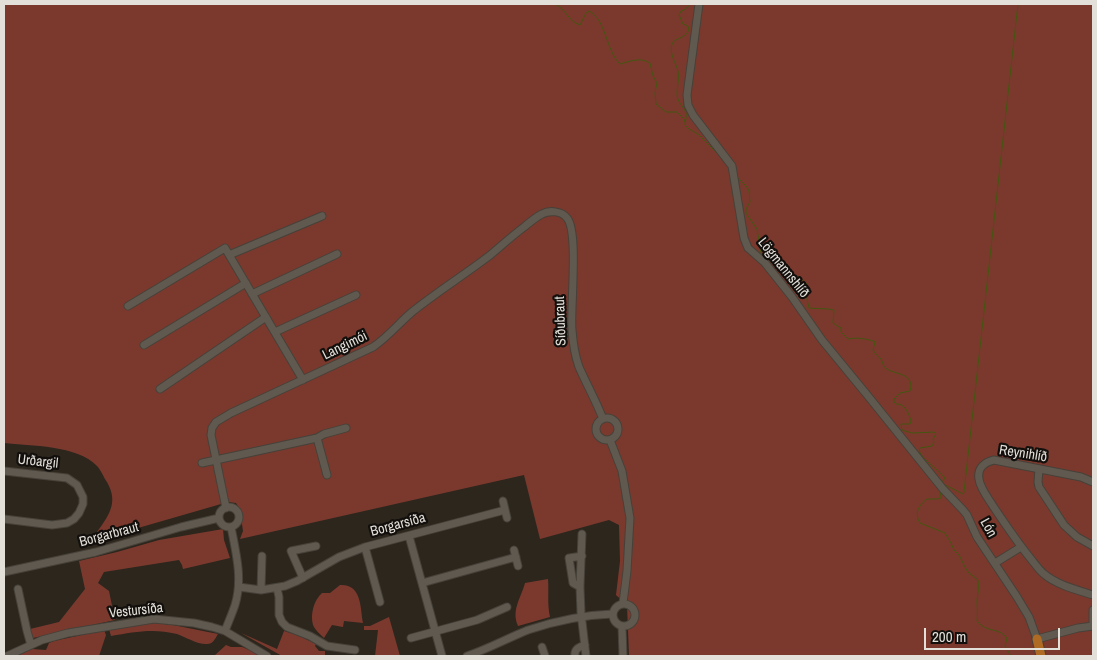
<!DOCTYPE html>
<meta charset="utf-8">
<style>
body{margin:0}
#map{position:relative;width:1097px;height:660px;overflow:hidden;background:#2c261d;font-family:"Archivo Narrow",sans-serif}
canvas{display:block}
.frame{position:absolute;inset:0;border:5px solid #e3dfd9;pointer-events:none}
.scale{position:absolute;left:924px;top:628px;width:136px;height:22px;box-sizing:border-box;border:2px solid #e3dfd9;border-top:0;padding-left:6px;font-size:15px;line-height:18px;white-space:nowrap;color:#e3dfd9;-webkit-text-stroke:4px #120f0c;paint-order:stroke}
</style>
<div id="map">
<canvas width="1097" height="660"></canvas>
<div class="frame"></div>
<div class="scale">200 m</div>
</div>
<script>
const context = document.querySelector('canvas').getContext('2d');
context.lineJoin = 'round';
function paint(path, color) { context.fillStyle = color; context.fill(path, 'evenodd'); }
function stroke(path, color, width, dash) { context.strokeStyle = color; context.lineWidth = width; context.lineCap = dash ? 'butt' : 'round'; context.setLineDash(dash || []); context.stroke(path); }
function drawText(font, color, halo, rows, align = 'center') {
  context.font = font + ' "Archivo Narrow",sans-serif'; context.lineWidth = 4.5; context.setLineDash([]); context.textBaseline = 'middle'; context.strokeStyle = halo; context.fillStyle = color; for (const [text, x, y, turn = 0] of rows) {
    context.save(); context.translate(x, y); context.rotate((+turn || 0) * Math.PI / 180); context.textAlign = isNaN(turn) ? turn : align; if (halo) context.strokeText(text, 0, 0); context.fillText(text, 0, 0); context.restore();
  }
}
paint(new Path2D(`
 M4,4h1089v652h-464l-2,-51 -11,-10 4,-34 -1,-36 -10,-5 -69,19 -16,-64 -284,64 3,-8 -3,-21 -4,-7 -8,-1 -128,37 -3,-7c14,-19 22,-32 8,-53 -2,-4 -5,-10 -8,-13 -20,-21 -66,-20 -93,-23z
 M223,529l1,11 6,18 -47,11 -1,-4 -3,-5 -75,12 -6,11 11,8 6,29 -82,18 -3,-9 29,-7 26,-33 -6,-28 38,-9 42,-12z
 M548,579c1,13 -1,25 2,38l-32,9c-7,-16 3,-28 7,-43z
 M340,585c22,-1 20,22 23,38l-19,-2 -1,6 -11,-2 -8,13c-4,-4 -9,-8 -11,-13 -3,-11 1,-25 9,-32h8z
 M389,617l11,39h-25l3,-26h-14v-4h6z
 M155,623l18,2 45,9c-3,5 -5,10 -11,10 -8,1 -22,-7 -30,-10 -24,-6 -43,-2 -66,2l-2,-7 29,-5z
 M104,630l2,5 -7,21h-82l15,-7 14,1 3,-7 5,-2z
 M284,631l13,4 19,9 -1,2 4,5h6v5h-43l-41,-23 36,16z
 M226,645l5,2h11l22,9h-50z`), '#7b392e');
stroke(new Path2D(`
 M555,4c11,5 13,17 25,21l6,-12 3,-2c17,8 17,40 31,53 11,-3 20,-7 30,-1l3,13 4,7 -2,10 1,11 10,8h11l7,7 1,3
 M691,4l-7,6 -3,1 -2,4 4,9 5,2 1,4c-4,9 -15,8 -17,14 -3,10 4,19 6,27 2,10 -3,21 0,28 1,5 7,9 8,14 1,3 -1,8 -1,12l4,4 9,5 25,25
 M737,177l10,10 2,4 1,11 -4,7v4l11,16 4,24 15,13 11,7 12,4 8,7v15l2,9c8,1 17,0 25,2l-1,13 8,5v4l7,7c10,-2 17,0 26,2l1,1 -2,8c2,4 5,6 8,9 2,4 2,8 6,10 9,6 28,4 23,22l-10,2 -6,6v3l2,2c9,-1 13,10 15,17l-1,3h-9l1,6 10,3 22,-1 2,2 -3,5 1,3 -2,4 -12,2 -1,3c6,11 18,17 26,27l-2,3 -2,1
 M943,484l20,10 1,-2 54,-488
 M940,490l1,8 -4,1h-10c-8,6 -13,14 -7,24l25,10 6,10 3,7 5,5 6,12 3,5 10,8c1,7 0,13 -1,20 0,7 1,14 0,21 9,12 22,6 30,17l-2,8 6,10`), '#435610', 1);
const minor = new Path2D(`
 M699,4l-12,91 1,10 5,10 39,51 12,72 4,10 17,15 27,34 30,43 46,56 75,93 20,21 4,5 10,22 40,60 12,20 8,22 41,-11 15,-2
 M229,255l93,-39
 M252,294l85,-40
 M128,306l97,-58 78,132
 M275,332l81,-37
 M144,345l102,-62
 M160,389l106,-72
 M596 429a11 11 0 1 1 22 0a11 11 0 1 1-22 0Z
 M317,438l10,37
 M610,440l12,31 8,47 -3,53 -4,32
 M202,463l115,-25 7,-4 22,-6
 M1039,469l-1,13 1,5 25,38 13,12 16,9
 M4,471l63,7 10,7 6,12v7l-4,9 -5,6 -7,4 -15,2 -48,-6
 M1093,482l-12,-5 -87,-17c-9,2 -17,8 -15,19 1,9 9,19 14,27 12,18 24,36 38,53 4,5 8,11 13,15 13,11 33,16 49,21
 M503,501l4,17
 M219 517a10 10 0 1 1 20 0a10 10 0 1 1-20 0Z
 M226,508l-15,-73 1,-7 4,-6 15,-9 142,-66c15,-10 26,-24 39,-35 25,-20 52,-37 77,-56 12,-10 23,-20 35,-29 6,-5 12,-10 18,-13 7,-4 20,-3 25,4 12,14 3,91 5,112 1,13 3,26 7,37 8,18 17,34 24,52
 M582,534l-2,53 1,26 5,43
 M409,536l33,120
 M365,547l15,55
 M514,550l4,16
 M995,563l26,-16
 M4,572l92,-20 85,-25 38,-9
 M303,578l-12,-27 25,-5
 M422,583l94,-26
 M239,587l22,3 24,-4 12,-5 42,-24 26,-10 140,-37
 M580,587l-7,-4 -4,-25 13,-2
 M277,588l2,9v18l3,7 5,5 23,9 17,10 28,4
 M18,589l9,42 4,14
 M261,590l1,-34
 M613 615a11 11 0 1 1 22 0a11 11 0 1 1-22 0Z
 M1093,610v14
 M622,626l1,30
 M225,631c3,-8 7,-17 10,-26 8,-26 1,-52 -4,-78
 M411,638l66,-18 30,-13
 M542,647l3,9
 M7,656l35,-16 26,-7 86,-14 40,4 18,4 13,4 42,25
 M467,656c21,-7 41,-18 61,-26 27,-9 56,-15 84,-16
 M575,656c-1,-7 4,-9 10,-11`);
const major = new Path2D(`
 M1037,639l4,17`);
stroke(minor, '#464139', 9);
stroke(major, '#464139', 11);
stroke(minor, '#60594f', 7);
stroke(major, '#af6a24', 9);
drawText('14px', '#e3dfd9', '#120f0c', [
 ["Lögmannshlíð",783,268,51],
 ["Síðubraut",561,321,-92],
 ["Langimói",345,346,-26],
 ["Reynihlíð",1023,454,9],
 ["Urðargil",38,462,6],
 ["Borgarsíða",398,525,-15],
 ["Lón",988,528,61],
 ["Borgarbraut",109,535,-15],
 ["Vestursíða",136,611,-6]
]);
</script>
